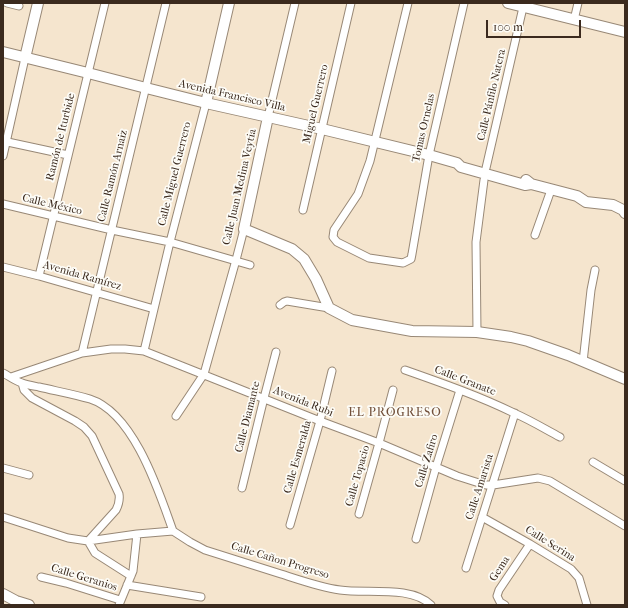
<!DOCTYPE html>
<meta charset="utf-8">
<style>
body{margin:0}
#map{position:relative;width:628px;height:608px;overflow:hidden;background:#f5e5ce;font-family:"IM FELL French Canon",serif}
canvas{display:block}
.frame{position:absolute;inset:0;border:4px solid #3b2a1e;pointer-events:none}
.scale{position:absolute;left:486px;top:20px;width:95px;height:18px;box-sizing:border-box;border:2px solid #3b2a1e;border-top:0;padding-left:5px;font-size:12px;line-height:14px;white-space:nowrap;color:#3b2a1e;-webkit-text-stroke:3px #fdfcf7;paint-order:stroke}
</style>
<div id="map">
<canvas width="628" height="608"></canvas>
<div class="frame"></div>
<div class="scale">100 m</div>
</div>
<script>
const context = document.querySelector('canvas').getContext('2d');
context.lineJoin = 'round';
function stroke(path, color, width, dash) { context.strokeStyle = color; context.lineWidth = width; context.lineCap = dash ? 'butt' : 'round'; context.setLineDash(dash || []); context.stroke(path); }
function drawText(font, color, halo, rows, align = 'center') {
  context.font = font + ' "IM FELL French Canon",serif'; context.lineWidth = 3.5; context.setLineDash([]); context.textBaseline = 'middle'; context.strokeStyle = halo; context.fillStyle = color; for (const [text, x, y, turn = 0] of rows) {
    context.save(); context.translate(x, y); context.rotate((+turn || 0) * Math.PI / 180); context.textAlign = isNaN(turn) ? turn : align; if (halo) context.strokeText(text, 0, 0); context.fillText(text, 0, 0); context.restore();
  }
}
const street = new Path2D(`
 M7,3l12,3
 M408,3l-38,158 -12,33 -24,36 -1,7 4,5 32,16 34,5 8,-4 1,-5 17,-99 35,-152
 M574,20l4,-17
 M268,117l27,-114
 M3,141l65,14
 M3,156l22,-98
 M486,168l38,-165
 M3,204l109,26 58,12 80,23
 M303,210l48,-207
 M535,235l16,-45
 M3,267l36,9 115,33
 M39,276l66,-273
 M280,305l4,-3 3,-1 42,7
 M477,332l-1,-90 8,-62
 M144,351l26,-109 36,-139
 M82,353l84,-350
 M583,362l8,-72 4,-20
 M405,370c37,13 74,26 109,43 16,7 31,16 46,24
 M3,373c6,3 12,8 19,10 5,2 12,3 17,4 17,4 34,7 51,12 44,14 69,93 83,132
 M11,377l71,-24 29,-4h14l19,2 176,70 59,22 78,33 22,7 7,2h7l45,-7 12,3 75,45
 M22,383l2,7 8,8 43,23 9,6 8,9 27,58c1,6 0,10 -3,16l-28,31
 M176,416l28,-42 32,-114 8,-31
 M593,462l32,19
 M3,468l26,7
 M242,488l22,-90 12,-46
 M359,514l20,-71 14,-53
 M3,517l65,21 20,3 49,-7 36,-3
 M482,517l48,27 41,25 8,9 8,27
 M290,525l30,-104 12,-50
 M173,531l17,11 15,8c25,8 50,16 76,24 19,6 38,13 59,16 26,4 71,-5 91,15
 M416,539l20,-72 24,-77
 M88,541l7,12 36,23
 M466,568l49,-155
 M41,577l25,6 54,17
 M127,585l74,12
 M119,605l14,-34 4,-37
 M505,605l-5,-3 -3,-6 2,-6 31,-46`);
const secondary = new Path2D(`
 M508,3l117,29
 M3,52l85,21 58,15 60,15 116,26 107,26 28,8 4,4 64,18 6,-1
 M25,58l13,-55
 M206,103l23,-100
 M268,117l-24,112 48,20 12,10 12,20 13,29 23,12 60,11 65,1 34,5 17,4 40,14 57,24
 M526,180l5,4 46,12 9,6 27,3 10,5 2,3
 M3,594l13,7 13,4`);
stroke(street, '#988876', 9);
stroke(secondary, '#988876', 12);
stroke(street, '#fff', 7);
stroke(secondary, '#fff', 10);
drawText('11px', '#3b2a1e', '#fdfcf7', [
 ["Calle Pánfilo Natera",492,95,-77],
 ["Avenida Francisco Villa",232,96,13],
 ["Miguel Guerrero",316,104,-77],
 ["Tomas Ornelas",424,128,-77],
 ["Ramón de Iturbide",61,137,-76],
 ["Calle Miguel Guerrero",175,174,-76],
 ["Calle Ramón Arnaiz",113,176,-76],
 ["Calle Juan Medina Veytia",240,187,-77],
 ["Calle México",52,205,13],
 ["Avenida Ramírez",82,276,16],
 ["Calle Granate",465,381,21],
 ["Avenida Rubi",303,402,22],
 ["Calle Diamante",248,417,-76],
 ["Calle Esmeralda",298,457,-74],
 ["Calle Zafiro",427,461,-73],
 ["Calle Topacio",358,476,-74],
 ["Calle Amarista",480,487,-72],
 ["Calle Serina",550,544,32],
 ["Calle Cañon Progreso",280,561,17],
 ["Gema",500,569,-57],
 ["Calle Geranios",84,578,17]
]);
context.letterSpacing = '1px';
drawText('12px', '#72503a', '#fdfcf7', [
 ["EL PROGRESO",395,413]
]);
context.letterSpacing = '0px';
</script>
